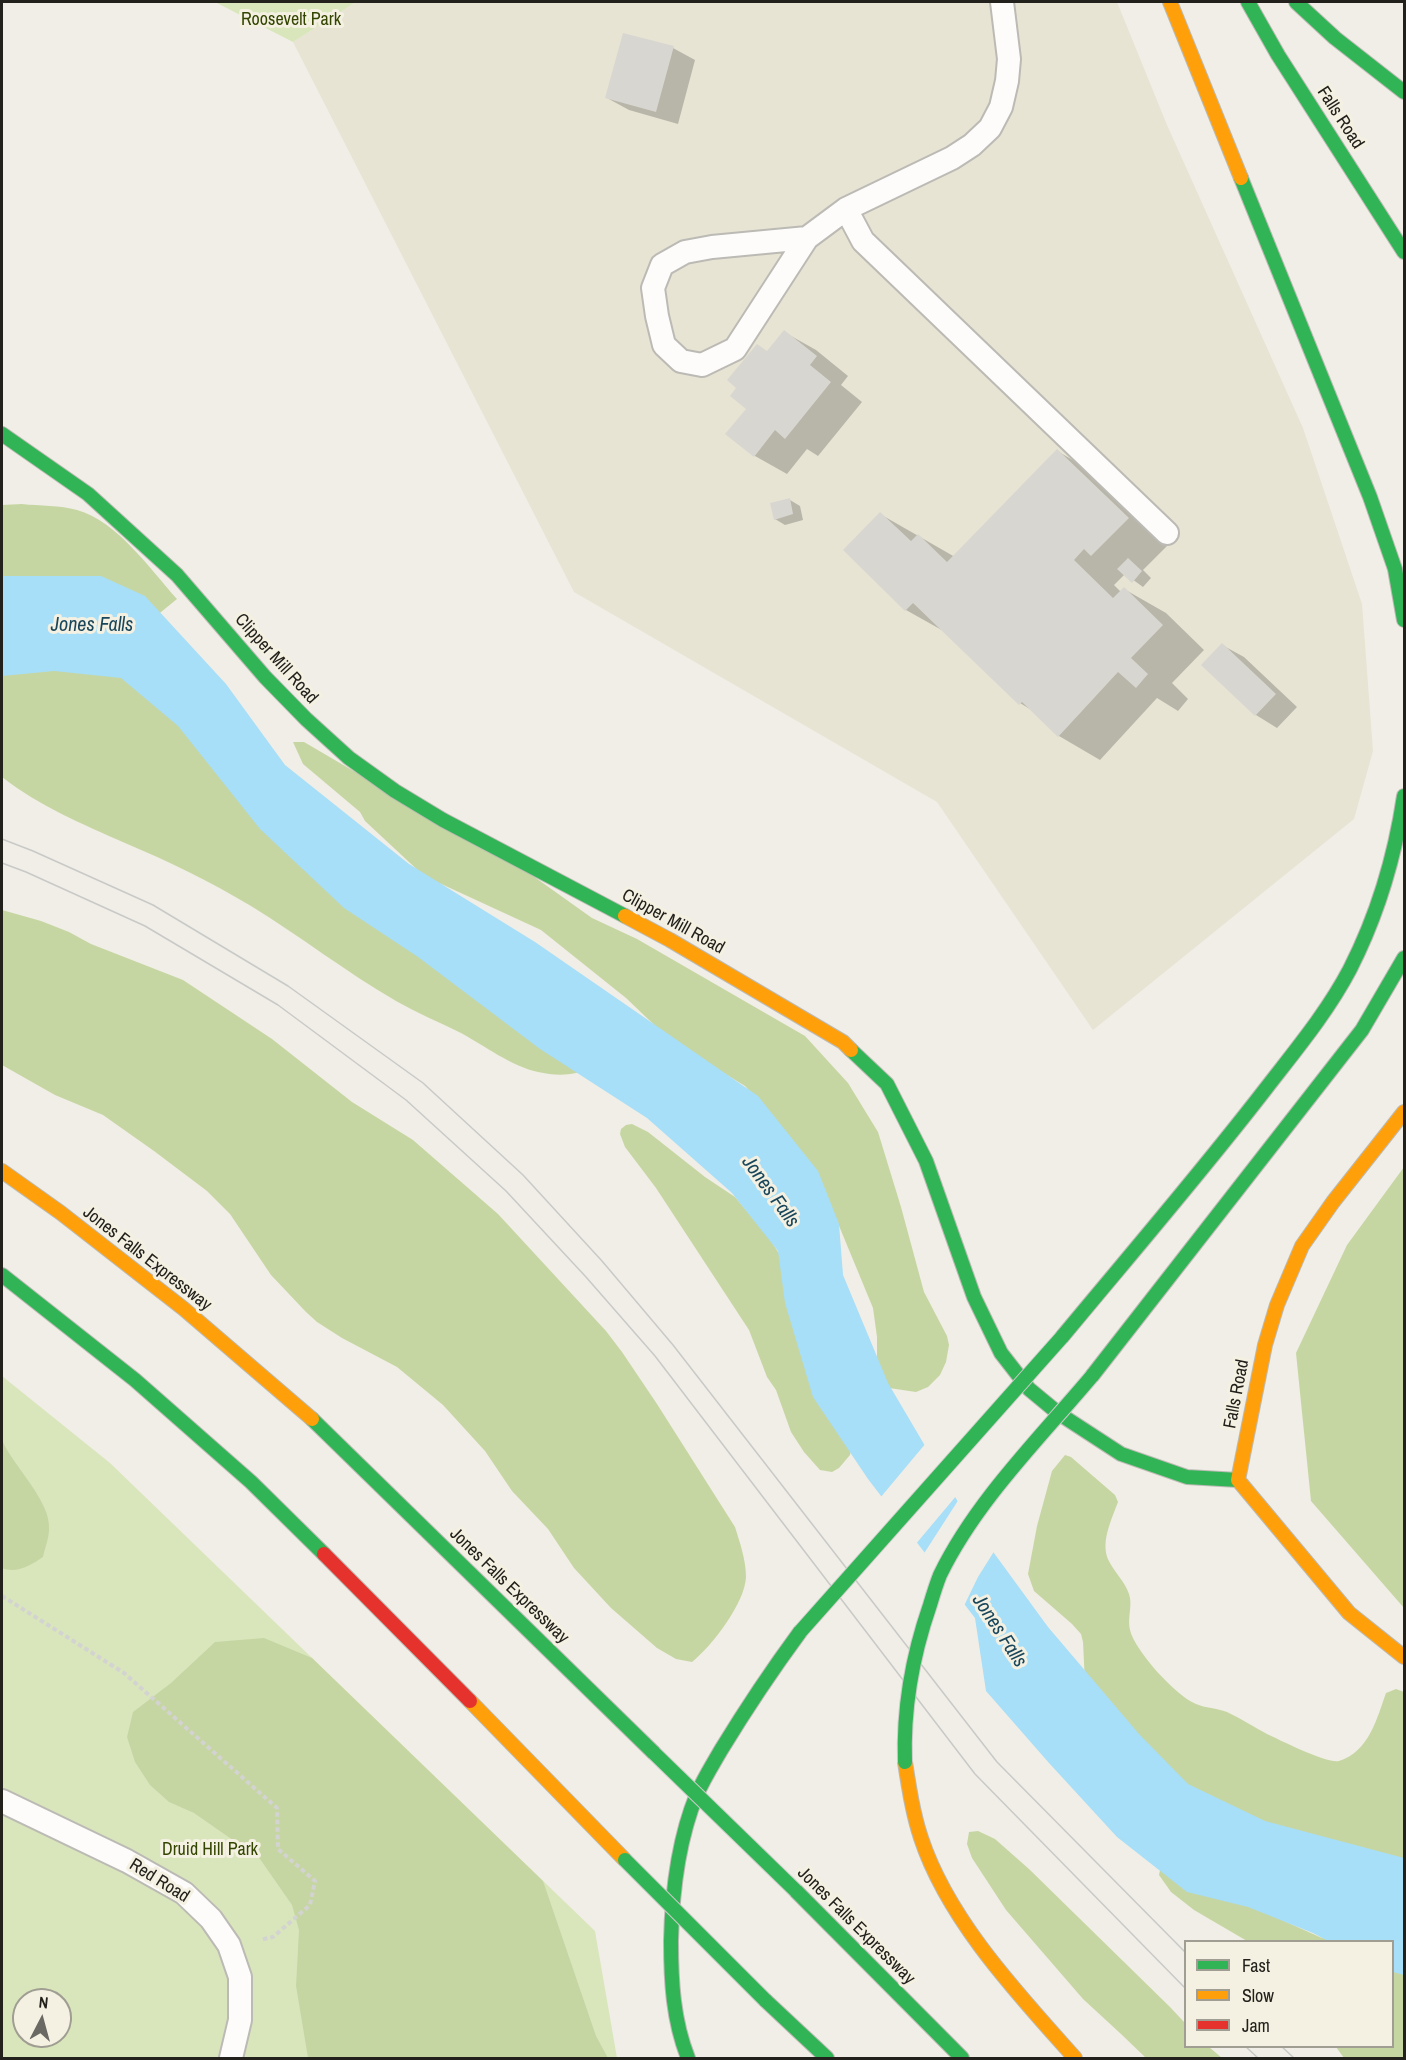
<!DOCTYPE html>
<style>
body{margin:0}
#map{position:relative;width:1406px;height:2060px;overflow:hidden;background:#f0eee6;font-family:"Archivo Narrow",sans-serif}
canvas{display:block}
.frame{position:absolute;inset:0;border:3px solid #23211c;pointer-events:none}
.legend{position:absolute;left:1184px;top:1940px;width:210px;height:108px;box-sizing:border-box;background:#f4f1e2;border:2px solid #a09e93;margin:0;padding:8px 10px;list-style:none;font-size:18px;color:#23211c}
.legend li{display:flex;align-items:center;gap:12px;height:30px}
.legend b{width:30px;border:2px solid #a09e93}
.north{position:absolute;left:12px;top:1988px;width:60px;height:60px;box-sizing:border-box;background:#f4f1e2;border:2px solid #a09e93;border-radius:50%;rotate:6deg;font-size:16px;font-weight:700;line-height:24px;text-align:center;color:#23211c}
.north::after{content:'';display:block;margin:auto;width:21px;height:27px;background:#6b6963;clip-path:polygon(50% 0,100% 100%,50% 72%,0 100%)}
</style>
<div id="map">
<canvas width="1406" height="2060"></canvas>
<div class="frame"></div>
<ul class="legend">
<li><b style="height:8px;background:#30b455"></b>Fast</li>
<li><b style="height:8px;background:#ff9f0a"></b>Slow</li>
<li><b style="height:8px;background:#e5322d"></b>Jam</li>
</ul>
<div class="north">N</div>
</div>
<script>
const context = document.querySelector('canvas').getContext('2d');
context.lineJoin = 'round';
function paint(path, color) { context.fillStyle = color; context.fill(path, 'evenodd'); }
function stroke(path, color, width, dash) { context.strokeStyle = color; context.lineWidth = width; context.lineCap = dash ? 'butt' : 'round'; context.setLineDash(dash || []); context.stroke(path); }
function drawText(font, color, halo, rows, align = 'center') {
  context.font = font + ' "Archivo Narrow",sans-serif'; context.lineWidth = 6; context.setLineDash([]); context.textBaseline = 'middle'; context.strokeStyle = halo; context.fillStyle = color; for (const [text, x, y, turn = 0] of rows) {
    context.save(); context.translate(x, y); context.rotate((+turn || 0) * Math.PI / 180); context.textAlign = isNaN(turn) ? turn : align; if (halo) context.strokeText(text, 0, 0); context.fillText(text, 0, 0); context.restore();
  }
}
paint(new Path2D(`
 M356,2h761l50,123 136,303 59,176 11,147 -19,68 -261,211 -156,-228 -363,-210 -281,-550z`), '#e7e4d4');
paint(new Path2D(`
 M215,2h141l-63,40z
 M2,1376l108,87 485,468 22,127h-615zM24,2000h36v36h-36z`), '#d9e6bc');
paint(new Path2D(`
 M22,504c18,2 38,1 55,6 40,11 73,59 100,89l-27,22 -148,-43v-73z
 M84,642l507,426c-17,8 -35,8 -53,4 -27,-6 -53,-26 -77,-39 -22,-11 -44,-20 -65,-32 -50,-29 -96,-65 -145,-95 -40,-24 -83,-45 -126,-63 -45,-20 -84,-36 -123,-66v-118z
 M293,742h11l229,134 59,42 45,21 168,97 43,47 30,49 23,75 23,85 23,44 2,9 -3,17 -6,13 -12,12 -12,5 -27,-4 -12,-26v-25l-4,-29 -43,-104 -70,-101 -15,-17 -75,-46 -44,-42 -85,-68 -117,-54 -59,-55 -5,-9 -57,-48z
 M2,910l39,11 28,11 22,12 92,36 89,59 80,63 61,38 85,74 108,117 16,21 35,52 78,123c5,16 11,33 11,50 -1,26 -34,69 -54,85l-16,-3 -19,-11 -46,-40 -37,-40 -26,-39 -36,-38 -27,-40 -42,-46 -46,-38 -55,-29 -25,-16 -11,-10 -35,-37 -41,-61 -23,-23 -53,-40 -51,-36 -48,-20 -53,-30z
 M632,1124l16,8 57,45 30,20 32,38 15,23 71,183 -3,14 -11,13 -7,4 -12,-2 -16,-18 -13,-20 -15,-42 -9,-13 -18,-47 -93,-142 -31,-41 -5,-13 1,-5 5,-4z
 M1404,1167v441l-93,-107 -15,-148 51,-108z
 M2,1440c11,26 49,61 47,89 0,9 -4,19 -6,28 -12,8 -26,17 -41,11z
 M1065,1455l6,2 44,38 3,7c-7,19 -19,43 -8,61 6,11 15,19 19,31 4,11 -2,24 1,36 5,21 46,66 66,74 9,4 21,4 31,8 13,6 27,15 40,22 13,6 60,30 72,27 30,-9 38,-43 47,-68l10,-4 8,3v209l-179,-73 -140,-145 -2,-41 -2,-8 -9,-10 -38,-33 -6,-17 9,-48 15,-55z
 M264,1638l48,20 231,223 53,155 12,22h-300l-12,-72 3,-56 -7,-25 -32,-46 -66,-46 -25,-11 -19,-17 -15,-23 -8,-25 6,-25 38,-29 44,-41z
 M978,1831l17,8 34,30 141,138 15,16 1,23 23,1 13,11h-76l-25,-24 -38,-35 -77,-89 -34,-52 -5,-14 2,-12z
 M1161,1866l161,72 18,3h-93l-53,-31 -23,-18 -12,-17z
 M1393,1957l11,4v97h-60l-8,-11 56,-1z`), '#c6d6a2');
paint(new Path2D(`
 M2,576h99l44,20 81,88 59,81 124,99 126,78 223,154 60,75 21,53 4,51 45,108 76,129 84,115 91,107 49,50 77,37 139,37v117l-11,-3 -1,-30 -64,-1 -15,-8 -65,-26 -61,-15 -70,-55 -68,-74 -63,-72 -11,-73 -107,-139 -55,-82 -28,-94 -7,-52 -46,-58 -85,-75 -107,-69 -122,-92 -74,-49 -84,-79 -82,-103 -57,-48 -67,-7 -52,5z`), '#a7def8');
paint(new Path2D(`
 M926,1443l31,52 -42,50 -35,-47z
 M959,1499l36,51 -17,27 -15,31 -40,-53z`), '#f0eee6');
paint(new Path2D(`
 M673,48l22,12 -17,64 -49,-14 -22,-12z
 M784,332l32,18 32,26 -7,9 21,17 -44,54 -11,-7 -20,25 -32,-18 -7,-48 20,-56z
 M1057,451l42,24 71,68 -27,27 8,8 -8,9 -18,-13 -11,11 7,7 3,-3 42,24 38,37 -32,33 16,16 -10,12 -21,-13 -57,62 -41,-24 -26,-25 -13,-8 -73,-70 -41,-23 -61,-60 35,-36 75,43z
 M790,500l10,6 3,14 -18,5 -10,-6z
 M1222,645l22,12 53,50 -20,21 -21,-13 -53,-50z`), '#0003');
paint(new Path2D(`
 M623,33l51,13 -18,66 -51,-14z
 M784,330l33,26 -7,9 21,17 -46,57 -10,-9 -21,27 -29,-23 21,-25 -16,-13 6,-8 -9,-8 30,-36 10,7z
 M1057,449l72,69 -38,38 -7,-7 -10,11 39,38 11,-11 39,38 -32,33 17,16 -12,14 -18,-16 -60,65 -36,-35 -3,3 -106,-102 -8,8 -62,-61 37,-38 31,29 7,-7 29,28z
 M790,498l3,16 -19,6 -4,-17z
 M1128,558l14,13 -10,12 -15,-14z
 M1222,643l54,51 -21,22 -54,-51z`), '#d8d6d0');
const lane = new Path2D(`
 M846,209l17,32 304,292
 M807,238l-95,9 -27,5 -23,13 -9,23 4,28 7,29 17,16 21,4 33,-16 72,-111 39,-29 106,-51 20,-13 18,-17 11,-21 6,-26 2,-22 -7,-57
 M2,1801l125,60 57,32 27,26 18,26 11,32v43l-9,38`);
const fast = new Path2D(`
 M1248,2l30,53 126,197
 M1296,2l39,36 69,54
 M1241,178l129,319 25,72 9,51
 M2,434l86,60 89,81 88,102 41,42 43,39 46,33 48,29 182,96
 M851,1050l36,34 39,77 48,136 27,56 28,36 29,24 63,41 66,23 51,3
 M2,1275l133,105 116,102 73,72
 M1062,1337c68,-82 137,-162 202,-246 30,-39 63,-78 86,-122 28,-55 45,-113 54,-173
 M1092,1376l270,-346 42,-72
 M312,1419l342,334
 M796,1891l166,167
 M765,2000l62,58
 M688,2058c-15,-38 -17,-77 -17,-117 1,-49 7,-101 26,-147 7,-16 16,-30 24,-44 25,-41 51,-80 79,-118`);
const slow = new Path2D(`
 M1170,2l71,176
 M625,916l45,24 173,102 8,8
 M2,1171l59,42 123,96 128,110
 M1238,1480l27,-135 12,-40 25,-59 31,-44 71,-90
 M1238,1480l111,133 55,44
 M470,1701l155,159
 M905,1762c4,26 8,52 16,76 27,82 97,156 154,220`);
const jam = new Path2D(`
 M324,1554l146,147`);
stroke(lane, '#bcbab4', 26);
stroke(fast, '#bcbab4', 16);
stroke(slow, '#bcbab4', 16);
stroke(jam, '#bcbab4', 16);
stroke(new Path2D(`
 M2,1596l122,77 153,135 1,41 37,32 -5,24 -37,32 -13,3`), '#d3d3d1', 4, [4.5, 3]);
stroke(lane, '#fdfcfb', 22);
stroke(fast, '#30b455', 14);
stroke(slow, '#ff9f0a', 14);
stroke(jam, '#e5322d', 14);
stroke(new Path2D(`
 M2,839l31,12 120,54 135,81 135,97 100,92 79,86 71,84 324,417 189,191
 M2,863l24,9 119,54 133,79 128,95 100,91 80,86 69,79 320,418 211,215
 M1245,2046l13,12
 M1281,2046l13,12`), '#c9c9c7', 1.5);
const fastBridge = new Path2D(`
 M800,1632l262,-295
 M654,1753l142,138
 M905,1762c-2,-55 7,-105 25,-157 3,-10 6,-20 10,-30 36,-74 99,-136 152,-199
 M625,1860l140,140`);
stroke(fastBridge, '#cdccc9', 16, []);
stroke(fastBridge, '#30b455', 14);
drawText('18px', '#334501', '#f4f1e2', [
 ["Roosevelt Park",291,20],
 ["Druid Hill Park",210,1850]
]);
drawText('18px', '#23211c', '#f4f1e2', [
 ["Falls Road",1340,118,57],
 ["Clipper Mill Road",276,659,48],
 ["Clipper Mill Road",673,922,29],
 ["Jones Falls Expressway",147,1259,38],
 ["Falls Road",1237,1394,-79],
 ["Jones Falls Expressway",509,1586,44],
 ["Red Road",159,1881,32],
 ["Jones Falls Expressway",856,1926,45]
]);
drawText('italic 20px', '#1a465b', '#f4f1e2', [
 ["Jones Falls",92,626],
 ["Jones Falls",770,1192,54],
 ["Jones Falls",999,1631,57]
]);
</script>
